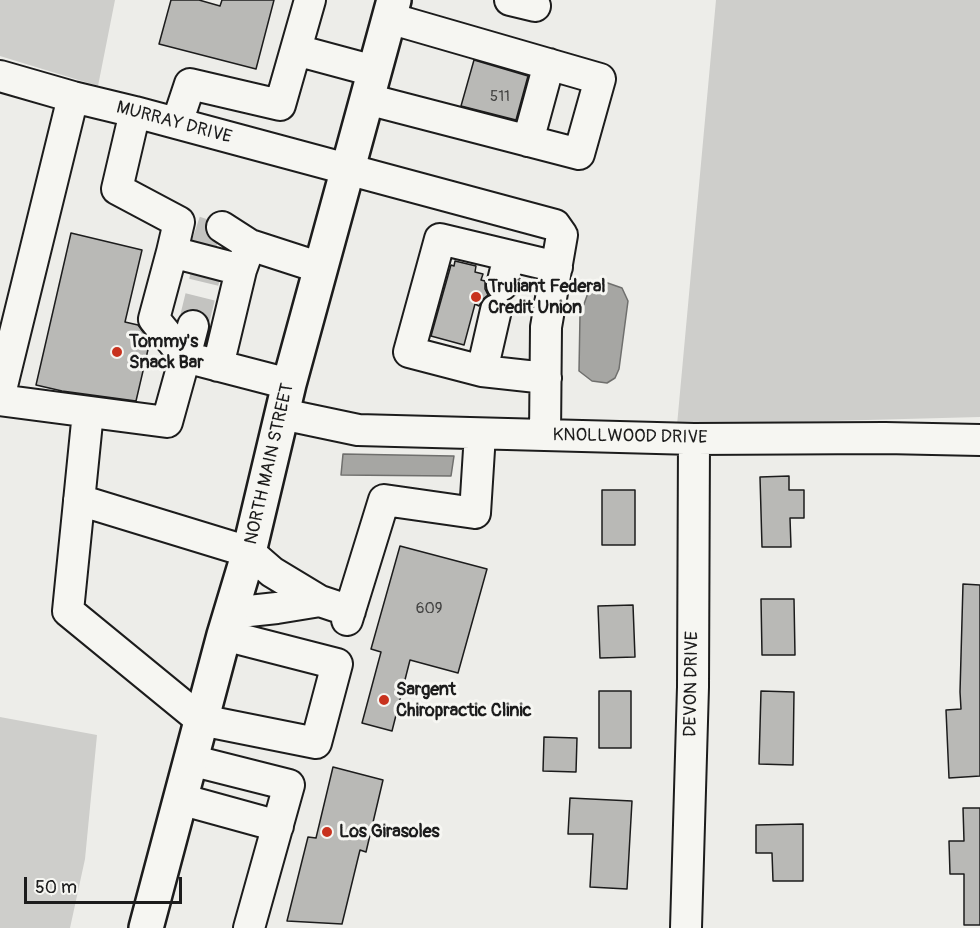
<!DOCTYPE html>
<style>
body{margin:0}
#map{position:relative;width:980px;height:928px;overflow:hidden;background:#edede9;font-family:Pangolin,sans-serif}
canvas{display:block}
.scale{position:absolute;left:24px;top:877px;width:158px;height:27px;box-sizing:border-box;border:3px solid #1c1c1c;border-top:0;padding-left:8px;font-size:18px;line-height:21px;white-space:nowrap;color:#1c1c1c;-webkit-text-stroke:4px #f6f6f2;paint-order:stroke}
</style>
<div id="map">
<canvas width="980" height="928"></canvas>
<div class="scale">50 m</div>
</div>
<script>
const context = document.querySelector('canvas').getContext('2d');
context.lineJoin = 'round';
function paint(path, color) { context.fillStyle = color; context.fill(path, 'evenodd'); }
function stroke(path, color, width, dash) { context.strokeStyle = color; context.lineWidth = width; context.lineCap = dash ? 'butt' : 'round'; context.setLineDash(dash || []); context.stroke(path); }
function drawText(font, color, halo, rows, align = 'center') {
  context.font = font + ' Pangolin,sans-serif'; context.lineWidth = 6; context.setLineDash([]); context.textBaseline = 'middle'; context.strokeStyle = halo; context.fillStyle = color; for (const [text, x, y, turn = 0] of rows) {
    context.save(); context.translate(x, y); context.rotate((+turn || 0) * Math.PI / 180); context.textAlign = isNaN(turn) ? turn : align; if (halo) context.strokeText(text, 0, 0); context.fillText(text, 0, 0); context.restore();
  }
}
paint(new Path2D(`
 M0,0h115l-17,86 -98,-30z
 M716,0h264v417l-303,8z
 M0,717l97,18 -12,124 -15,69h-70z`), '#cececb');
const water = new Path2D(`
 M602,281l20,7 6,13 -9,68 -4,9 -8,5 -15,-2 -13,-10 1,-56 8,-22z
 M343,454l110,2h1l-3,20 -110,-1z`);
paint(water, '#a6a6a3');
stroke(water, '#6f6f6d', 1.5);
const building = new Path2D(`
 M171,0h28l21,6 2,-6h52l-18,69 -97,-25z
 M474,60l54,16 -12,44 -55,-14z
 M71,233l71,17 -17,72 13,3 12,16 -14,60 -74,-10 -26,-6z
 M455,261l21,5 -1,6 8,2 -2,6 4,1v8l3,6 -5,4 -4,7 -4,-2 -11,41 -33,-9 20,-71 3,1z
 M789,476v14h15v28h-14l1,29h-29l-2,-70z
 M602,490h33v55h-33z
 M400,546l87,23 -29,104 -48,-13 -18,71 -30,-8 19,-71 -10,-3z
 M963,584l17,1v191l-31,2 -3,-68 15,-1 -1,-17z
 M761,599h33l1,56h-33z
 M633,605l2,52 -35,1 -2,-52z
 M599,691h32v57h-32z
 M761,691l33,1 -1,73 -34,-1z
 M544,737l33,1 -1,34 -33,-1z
 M333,767l50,13 -17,72 -6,-2 -18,74 -55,-3 21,-84 8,1z
 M570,798l62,3 -5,88 -37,-2 3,-53h-25z
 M963,808h17v117h-16v-51h-14l-1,-33h15z
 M803,824v57h-30l-1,-28h-16v-28z`);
paint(building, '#b9b9b6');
stroke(building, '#1c1c1c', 1.5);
stroke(new Path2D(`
 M195,231l24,8
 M193,326l12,-49`), '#c3c3c0', 30, [30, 15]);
const minor = new Path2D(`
 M510,0l25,6
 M296,50l78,21
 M0,76l73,21 62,15 420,113 7,10 -16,92 -1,108
 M367,99l212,55 21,-75 -211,-61
 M135,112l-18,77 62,33 -7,30 69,18 9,-25 71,23
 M177,123l13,-39 90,21 30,-105
 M528,141l21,-77
 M222,227l28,18
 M172,252l-18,67 31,38
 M502,285l7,-29
 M185,357l8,-31
 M218,366l23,-96
 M482,371l14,-61
 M546,378l-64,-7 -73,-19 31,-113 117,28
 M0,394l73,-297
 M0,400l167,22 18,-65 104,27
 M88,412l-20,199 133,109 115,23 21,-79 -113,-29
 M282,414l76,16 336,9 191,-1 95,2
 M79,500l170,52 23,20 48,29 30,10
 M230,613l47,-5 43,-7
 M347,620l37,-120 91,13 5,-79
 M190,760l99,25 -40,143
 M180,799l98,27
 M686,928l7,-241 1,-248`);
const major = new Path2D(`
 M146,928l78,-293 25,-83 40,-168 105,-384`);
stroke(minor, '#1c1c1c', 34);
stroke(major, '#1c1c1c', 38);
stroke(minor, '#f6f6f2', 30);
stroke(major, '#f6f6f2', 33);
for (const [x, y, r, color] of [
 [476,297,6,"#c8321e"],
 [117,352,6,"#c8321e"],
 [384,700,6,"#c8321e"],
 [327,832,6,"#c8321e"]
]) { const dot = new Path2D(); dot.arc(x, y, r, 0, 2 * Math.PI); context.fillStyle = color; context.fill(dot); stroke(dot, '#f6f6f2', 2); }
drawText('15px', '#434342', null, [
 ["511",500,97],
 ["609",429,609]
]);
drawText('18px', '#1c1c1c', '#f6f6f2', [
 ["MURRAY DRIVE",174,123,15],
 ["KNOLLWOOD DRIVE",630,437,1],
 ["NORTH MAIN STREET",270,464,-77],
 ["DEVON DRIVE",692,684,-89]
]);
drawText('bold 18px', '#1c1c1c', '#f6f6f2', [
 ["Truliant Federal",488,287],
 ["Credit Union",488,308],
 ["Tommy's",129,342],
 ["Snack Bar",129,363],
 ["Sargent",396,690],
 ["Chiropractic Clinic",396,711],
 ["Los Girasoles",339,832]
], 'left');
</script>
